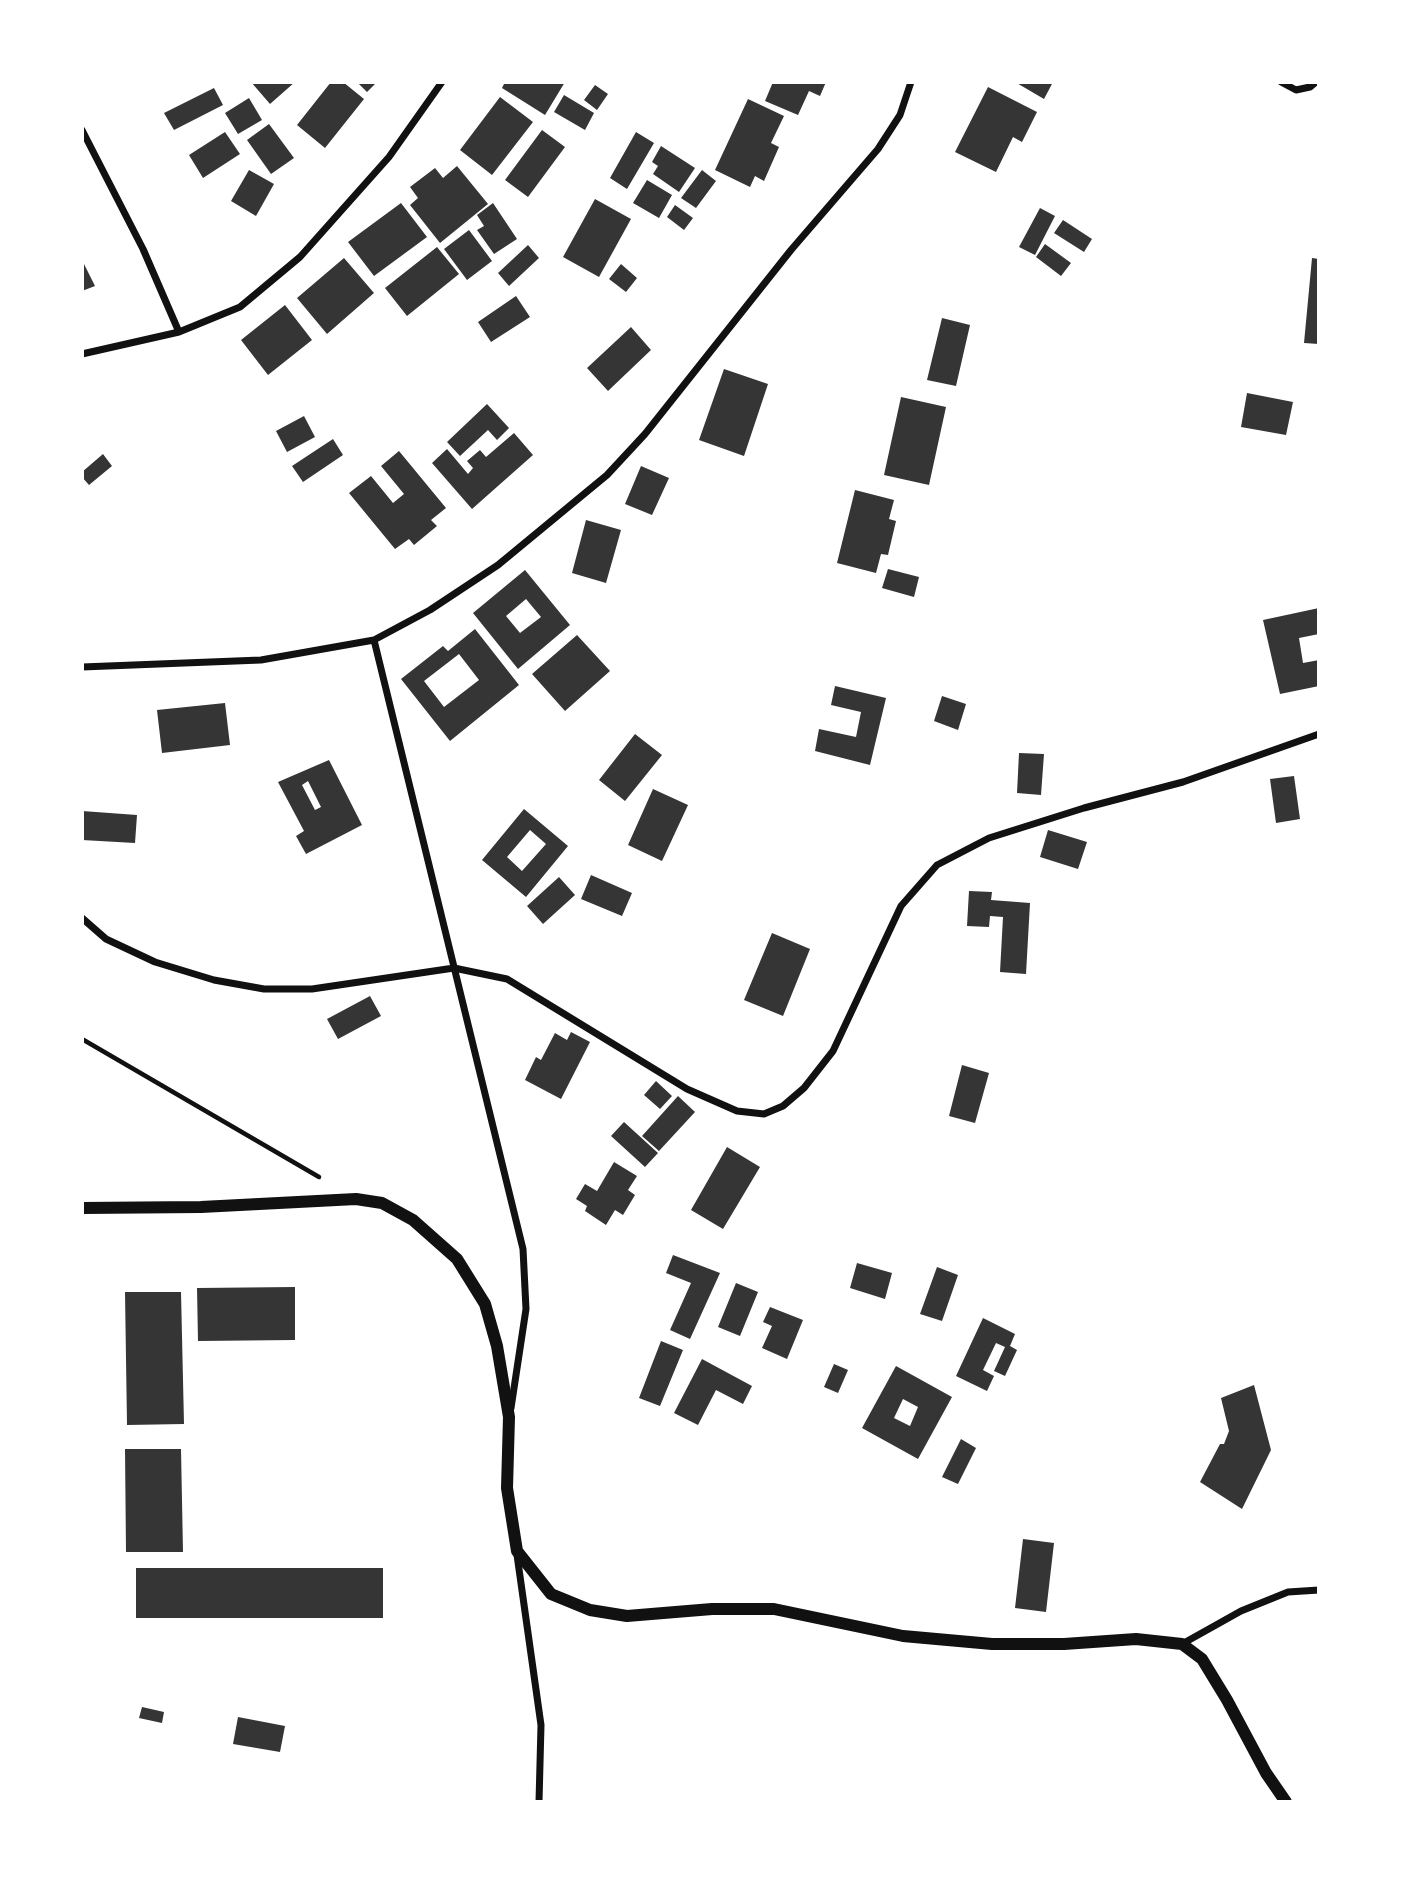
<!DOCTYPE html>
<style>
body{margin:0}
#map{position:relative;width:1401px;height:1884px;overflow:hidden;background:#fff;font-family:"Source Sans 3",sans-serif}
canvas{display:block}
.frame{position:absolute;inset:0;border:84px solid #fff;pointer-events:none}
</style>
<div id="map">
<canvas width="1401" height="1884"></canvas>
<div class="frame"></div>
</div>
<script>
const context = document.querySelector('canvas').getContext('2d');
context.lineJoin = 'round';
function paint(path, color) { context.fillStyle = color; context.fill(path, 'evenodd'); }
function stroke(path, color, width, dash) { context.strokeStyle = color; context.lineWidth = width; context.lineCap = dash ? 'butt' : 'round'; context.setLineDash(dash || []); context.stroke(path); }
paint(new Path2D(`
 M251,82h44l-25,22z
 M331,82h12l21,17 -39,49 -28,-23z
 M357,82h20l-10,10z
 M505,82h60l-20,33 -43,-27z
 M773,82h53l-6,14 -11,-5 -11,24 -33,-14z
 M1015,82h38l-9,17z
 M595,85l13,9 -11,16 -13,-10z
 M988,87l49,25 -15,30 -9,-5 -17,35 -41,-20z
 M214,88l9,17 -49,25 -10,-17z
 M564,95l30,18 -9,17 -31,-18z
 M500,97l33,25 -41,53 -32,-25z
 M249,98l13,22 -24,14 -13,-21z
 M748,99l36,17 -13,27 8,4 -15,34 -9,-5 -5,11 -35,-17z
 M269,124l25,34 -23,16 -24,-34z
 M542,130l23,17 -37,50 -23,-17z
 M225,132l15,22 -37,24 -14,-23z
 M636,132l18,11 -27,46 -17,-11z
 M661,146l34,22 -16,24 -26,-18 5,-8 -6,-4z
 M457,166l31,38 -48,39 -30,-38 8,-7 -8,-11 25,-19 8,10z
 M249,170l25,14 -18,32 -25,-15z
 M702,170l14,11 -20,27 -15,-10z
 M647,180l25,15 -13,23 -26,-15z
 M595,199l36,20 -32,58 -36,-20z
 M401,203l26,34 -53,39 -26,-34z
 M493,203l24,36 -23,15 -17,-24 7,-4 -7,-11z
 M675,205l18,13 -9,12 -17,-13z
 M1040,208l15,8 -20,39 -16,-8z
 M1063,220l29,19 -8,13 -30,-19z
 M469,230l23,31 -25,19 -23,-31z
 M1045,244l26,19 -10,13 -25,-19z
 M528,245l11,13 -30,28 -11,-13z
 M437,247l22,27 -52,42 -22,-28z
 M344,258l30,35 -47,41 -30,-36z
 M1312,258l7,1v85l-15,-1z
 M82,260l13,26 -13,5z
 M621,264l16,14 -11,14 -17,-13z
 M516,296l14,21 -39,25 -13,-20z
 M285,305l27,35 -44,35 -27,-35z
 M942,318l28,7 -14,61 -29,-6z
 M631,327l20,23 -43,41 -21,-23z
 M724,369l44,15 -24,72 -45,-16z
 M1247,393l46,9 -7,33 -45,-8z
 M901,397l45,10 -17,78 -45,-10z
 M487,404l22,24 -12,12 -9,-10 -28,26 -13,-14z
 M304,416l11,21 -28,15 -11,-21z
 M514,433l19,22 -61,54 -40,-46 15,-14 21,25 5,-6 -6,-7 13,-11 6,7z
 M333,439l10,16 -40,27 -11,-16z
 M399,451l47,57 -15,12 6,6 -23,19 -5,-6 -14,10 -46,-56 22,-17 22,27 11,-9 -23,-28z
 M103,454l9,12 -23,19 -7,-8v-5z
 M641,466l28,12 -17,37 -27,-11z
 M855,490l39,10 -5,19 7,2 -8,34 -7,-1 -5,19 -39,-10z
 M586,520l35,10 -15,53 -34,-10z
 M888,569l31,8 -5,20 -32,-9z
 M525,570l45,55 -52,44 -45,-56zM526,599l15,18 -21,16 -14,-17z
 M1319,608v26l-20,4 4,25 16,-3v26l-39,8 -17,-74z
 M475,629l44,56 -69,56 -49,-62 42,-33 5,5zM459,654l20,26 -35,27 -20,-26z
 M577,635l33,36 -45,40 -33,-37z
 M835,686l51,12 -16,67 -55,-14 4,-22 37,8 5,-25 -30,-7z
 M942,696l24,8 -8,26 -24,-9z
 M225,703l5,42 -68,8 -5,-43z
 M635,734l27,21 -37,46 -26,-21z
 M1019,753l25,1 -3,41 -24,-2z
 M329,760l33,65 -56,29 -10,-18 8,-5 -26,-49zM308,781l13,26 -6,3 -13,-25z
 M1294,776l6,43 -24,4 -6,-44z
 M653,789l35,16 -26,56 -34,-16z
 M524,809l44,37 -42,51 -44,-37zM530,830l16,14 -24,27 -15,-14z
 M82,811l55,4 -2,28 -53,-3z
 M1048,830l39,12 -9,27 -38,-12z
 M591,875l41,18 -10,23 -41,-17z
 M559,877l16,18 -32,29 -16,-18z
 M969,891l23,1 -1,8 39,3 -4,71 -26,-2 3,-55 -13,-1 -1,11 -22,-1z
 M772,933l38,16 -27,67 -39,-16z
 M370,996l11,20 -43,23 -11,-20z
 M571,1032l19,10 -29,57 -36,-19 11,-23 5,3 14,-27 12,7z
 M962,1065l27,8 -14,50 -26,-7z
 M656,1081l16,15 -12,13 -16,-14z
 M678,1096l17,16 -36,39 -17,-15z
 M624,1122l34,31 -13,14 -34,-31z
 M727,1147l33,20 -37,62 -32,-19z
 M614,1162l23,14 -9,14 7,5 -12,20 -8,-5 -9,15 -21,-14 2,-5 -11,-7 9,-15 12,7z
 M673,1255l47,18 -30,66 -20,-9 21,-47 -25,-10z
 M857,1263l35,10 -7,26 -35,-11z
 M937,1267l21,8 -16,46 -22,-7z
 M736,1283l22,9 -18,44 -22,-9z
 M295,1287v53l-97,1 -1,-53z
 M125,1292h56l3,132 -57,1z
 M770,1307l33,13 -16,39 -25,-11 10,-22 -9,-4z
 M983,1318l32,16 -5,12 7,4 -12,26 -11,-5 11,-24 -9,-4 -13,27 11,6 -7,15 -31,-15z
 M661,1341l22,9 -23,56 -21,-8z
 M702,1359l50,27 -9,18 -27,-14 -18,35 -24,-12z
 M834,1364l14,6 -10,23 -14,-6z
 M896,1366l56,31 -34,62 -56,-31zM903,1399l15,8 -8,19 -16,-8z
 M1254,1385l17,65 -29,59 -42,-27 20,-38h4l5,-13 -8,-33z
 M961,1439l15,9 -18,36 -16,-7z
 M125,1449h56l2,103h-57z
 M1023,1539l31,4 -8,69 -31,-4z
 M136,1568h247v50h-247z
 M142,1707l22,5 -2,11 -23,-5z
 M238,1717l47,9 -5,26 -47,-8z`), '#353535');
stroke(new Path2D(`
 M82,1039l237,138`), '#111', 4.5);
stroke(new Path2D(`
 M1281,82l15,8 14,-3 6,-5
 M82,130l61,119 36,83
 M82,354l97,-22 61,-25 60,-50 89,-100 53,-75
 M374,640l149,609 3,60 -15,99
 M82,667l179,-7 113,-20 56,-30 68,-45 109,-90 38,-41 146,-184 87,-101 22,-34 11,-33
 M82,918l24,21 49,23 59,18 50,9h48l142,-21 53,11 180,110 50,22 27,3 19,-8 21,-18 29,-37 68,-145 36,-41 52,-27 95,-30 99,-26 136,-48
 M517,1555l24,170 -2,77
 M1182,1644l59,-33 47,-19 31,-2`), '#111', 7);
stroke(new Path2D(`
 M82,1208l119,-1 155,-8 26,4 31,17 44,39 28,45 12,42 12,71 -2,71 10,63 34,43 39,16 37,6 85,-7h62l129,27 89,8h72l72,-5 46,5 20,15 25,41 39,73 20,29`), '#111', 12);
</script>
